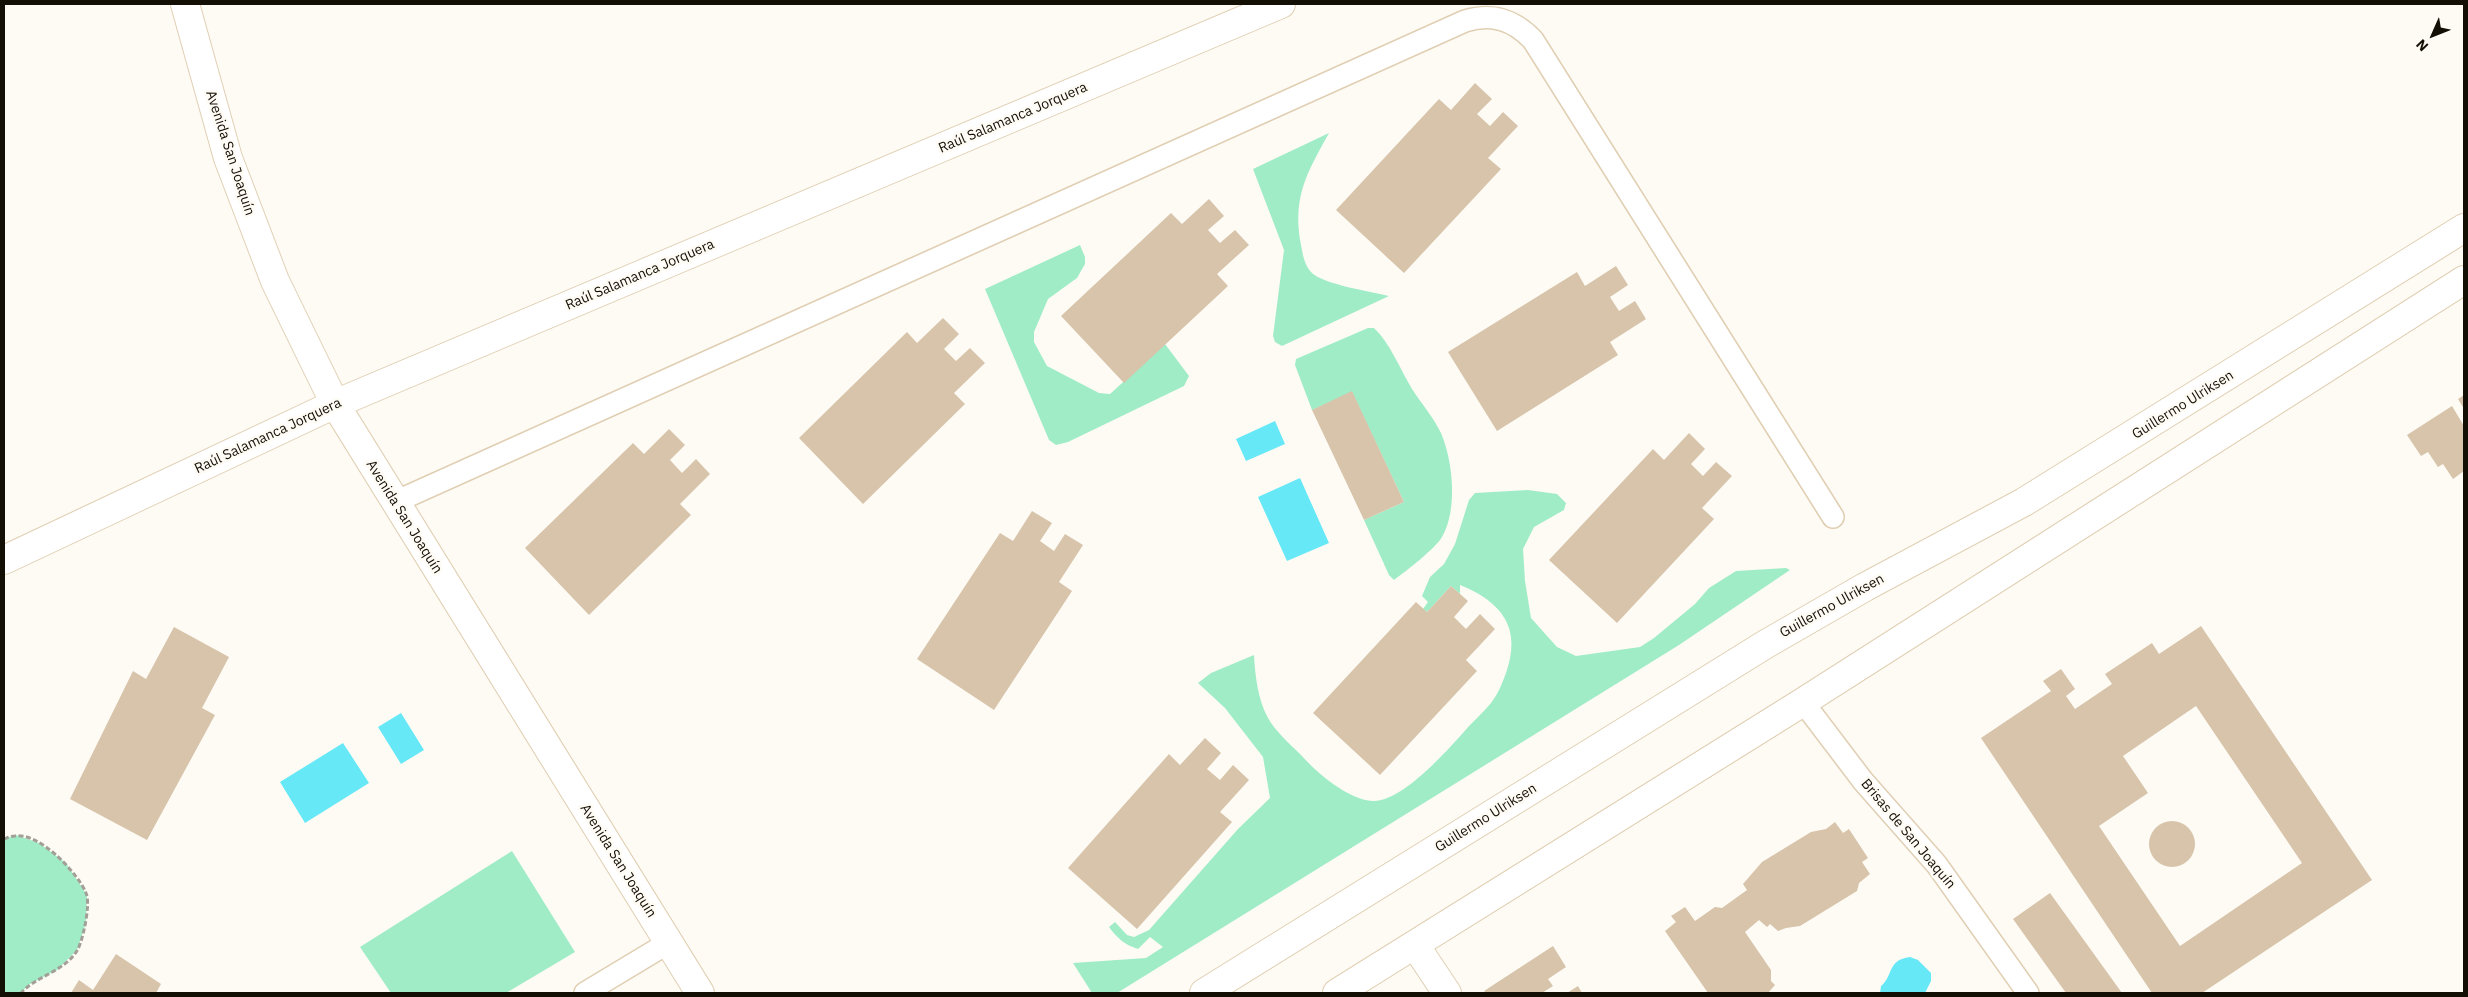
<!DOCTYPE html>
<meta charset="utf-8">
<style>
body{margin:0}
#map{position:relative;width:2468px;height:997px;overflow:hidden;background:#fefbf5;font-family:"IBM Plex Sans",sans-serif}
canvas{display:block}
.frame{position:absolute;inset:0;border:5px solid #140f05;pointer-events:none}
.north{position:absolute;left:2408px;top:10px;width:50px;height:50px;-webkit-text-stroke:4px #fefbf5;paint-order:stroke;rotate:226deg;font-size:14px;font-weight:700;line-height:20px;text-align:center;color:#140f05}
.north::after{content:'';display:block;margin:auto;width:18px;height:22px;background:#140f05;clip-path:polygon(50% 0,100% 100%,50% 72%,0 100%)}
</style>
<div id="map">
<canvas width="2468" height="997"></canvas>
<div class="frame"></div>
<div class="north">N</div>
</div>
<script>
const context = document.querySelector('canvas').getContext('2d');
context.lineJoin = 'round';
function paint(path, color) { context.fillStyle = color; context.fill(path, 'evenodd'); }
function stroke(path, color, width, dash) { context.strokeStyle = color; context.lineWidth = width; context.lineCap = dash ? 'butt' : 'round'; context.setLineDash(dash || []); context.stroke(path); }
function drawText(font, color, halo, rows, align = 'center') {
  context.font = font + ' "IBM Plex Sans",sans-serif'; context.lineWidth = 5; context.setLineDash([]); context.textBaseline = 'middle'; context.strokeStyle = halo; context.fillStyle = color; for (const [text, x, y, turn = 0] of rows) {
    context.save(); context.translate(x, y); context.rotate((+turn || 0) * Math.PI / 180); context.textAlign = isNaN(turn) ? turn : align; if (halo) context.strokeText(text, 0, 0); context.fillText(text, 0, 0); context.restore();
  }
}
paint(new Path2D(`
 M1329,133c-22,40 -37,64 -28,112 2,10 3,20 11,28 11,11 60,19 77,23l-107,50 -7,-4 -2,-6 11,-86 -31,-81z
 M1080,245l5,12v7l-8,14 -29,21 -14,33v10l13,24 52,27 11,1 55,-50 24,32 -5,10 -116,56 -12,3 -7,-5 -64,-151z
 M1368,328h6c16,15 26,41 38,61 9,14 22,29 29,44 12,28 17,77 1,104 -6,11 -37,35 -48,43l-5,-5 -25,-55 40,-18 -52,-110 -40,18 -17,-45 1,-6z
 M1528,490l29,4 9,9 -2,7 -30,17 -11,22 2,32 6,37 26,29 19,9 64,-9 14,-9 41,-34 14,-16 27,-17 50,-3 4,2 -111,75 -562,348h-25l-19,-30 73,-5 17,-11 -13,-10 -12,12c-13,-4 -21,-11 -29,-22l6,-5 12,13 7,2 15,-7 89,-101 32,-31 -7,-41 -38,-49 -27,-25 13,-10 43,-18c1,20 4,45 14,63 7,13 22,26 33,37 15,17 47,45 72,46 28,1 71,-47 89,-67 9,-11 20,-20 29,-31 7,-9 11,-19 15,-30 16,-45 -4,-71 -46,-88v9l-9,-8 -24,26 -4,-3 5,-7 -6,-6 8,-19 14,-13 11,-20 14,-44 6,-7z
 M16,835l23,8 27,20 21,32 -1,28 -9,27 -20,20 -29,15 -7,8h-17v-154z
 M512,851l63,101 -69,41h-115l-31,-46z`), '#a0ecc7');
paint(new Path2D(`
 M1275,421l10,23 -39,17 -10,-22z
 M1300,478l29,65 -42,18 -29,-64z
 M401,713l23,37 -23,14 -23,-37z
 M343,743l26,40 -64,40 -25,-41z
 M1910,957l8,3 13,13v8l-6,12h-45l1,-7c13,-11 6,-26 29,-29z`), '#67e8f7');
paint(new Path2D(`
 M1475,83l17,16 -15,15 13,12 13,-14 15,14 -30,32 13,11 -97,104 -68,-63 103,-111 12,11z
 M1209,199l15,17 -16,14 12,13 15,-13 14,15 -32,29 11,12 -104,97 -63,-67 110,-103 11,11z
 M1616,266l12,19 -18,12 9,14 16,-10 11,18 -36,23 8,13 -121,76 -49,-79 129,-80 8,14z
 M943,318l16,16 -15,15 12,12 14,-13 15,15 -31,30 11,11 -102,100 -64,-66 108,-106 10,11z
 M1352,391l52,111 -40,18 -52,-110z
 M2464,395v14l-6,-10z
 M2452,406l12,20v45l-11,8 -10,-15 -5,3 -10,-15 -7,4 -14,-21z
 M669,429l16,16 -15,15 12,13 14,-14 14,15 -30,30 11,11 -102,100 -64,-67 108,-105 11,11z
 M1689,433l16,16 -14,15 12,12 13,-14 16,14 -30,32 12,11 -97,104 -68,-63 104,-111 11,11z
 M1032,511l20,12 -12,18 14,10 11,-17 18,11 -24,37 13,9 -78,119 -77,-51 83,-126 13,8z
 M1451,586l17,15 -14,16 12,12 14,-15 15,15 -29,31 11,11 -97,104 -67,-62 103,-111 11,10z
 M2201,626l171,254 -170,113h-50l-171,-255 70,-47 -8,-10 18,-12 14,20 -9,7 9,13 37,-25 -7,-10 47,-31 7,11zM2196,706l106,157 -122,83 -81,-120 49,-33 -25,-37z
 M174,627l55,30 -27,51 13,7 -68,125 -77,-41 63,-128 13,8z
 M1205,738l16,15 -14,16 13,11 13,-15 16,15 -29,32 12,10 -95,107 -69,-61 101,-114 11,11z
 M2149 844a23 23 0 1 1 46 0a23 23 0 1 1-46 0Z
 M1835,822l8,11 6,-4 19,29 -6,4 8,12 -11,9 -2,8 -57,35 -14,2 -8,3 -8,-7 -3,3 -8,-7 -14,12 26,38v11l4,4 -7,8h-60l-43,-62 11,-9 -5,-6 14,-9 10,14 20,-14 7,1 25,-18 -4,-6 19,-22 49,-30 15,-3z
 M2050,893l72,100h-56l-53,-74z
 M1553,946l13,21 -18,12 5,7 -11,7h-56l-2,-2z
 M116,954l45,30 -5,9h-85l8,-13 14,10z
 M1578,986l4,7h-15z`), '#d7c4aa');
const service = new Path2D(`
 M395,502l1070,-481c27,-8 48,-2 68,19l300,477
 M1803,702l60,79 74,84 91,128
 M585,993l83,-50`);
const minor = new Path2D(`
 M185,4l43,154 47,123 60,123 946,-400
 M1415,945l32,48`);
const tertiary = new Path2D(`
 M4,560l331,-156 365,589`);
const secondary = new Path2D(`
 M1204,993l562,-349 99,-57 159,-85 440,-274
 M1337,993l466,-291 661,-422`);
stroke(service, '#e0cfb3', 24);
stroke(minor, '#e0cfb3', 30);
stroke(tertiary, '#e0cfb3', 30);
stroke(secondary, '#e0cfb3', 30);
stroke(new Path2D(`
 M4,839c3,-1 7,-3 11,-3 24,-4 63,37 71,57 5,11 -3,46 -8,56 -12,22 -42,27 -57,44`), '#a29f97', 3, [5, 2.5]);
stroke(service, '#fff', 21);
stroke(minor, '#fff', 28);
stroke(tertiary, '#fff', 28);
stroke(secondary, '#fff', 28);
drawText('14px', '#140f05', '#fefbf5', [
 ["Raúl Salamanca Jorquera",1013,118,-23],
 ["Avenida San Joaquín",230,153,72],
 ["Raúl Salamanca Jorquera",640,275,-23],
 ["Guillermo Ulriksen",2183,405,-32],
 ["Raúl Salamanca Jorquera",268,436,-25],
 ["Avenida San Joaquín",404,517,58],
 ["Guillermo Ulriksen",1832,606,-29],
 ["Guillermo Ulriksen",1486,818,-32],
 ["Brisas de San Joaquín",1908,834,50],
 ["Avenida San Joaquín",618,861,58]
]);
</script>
